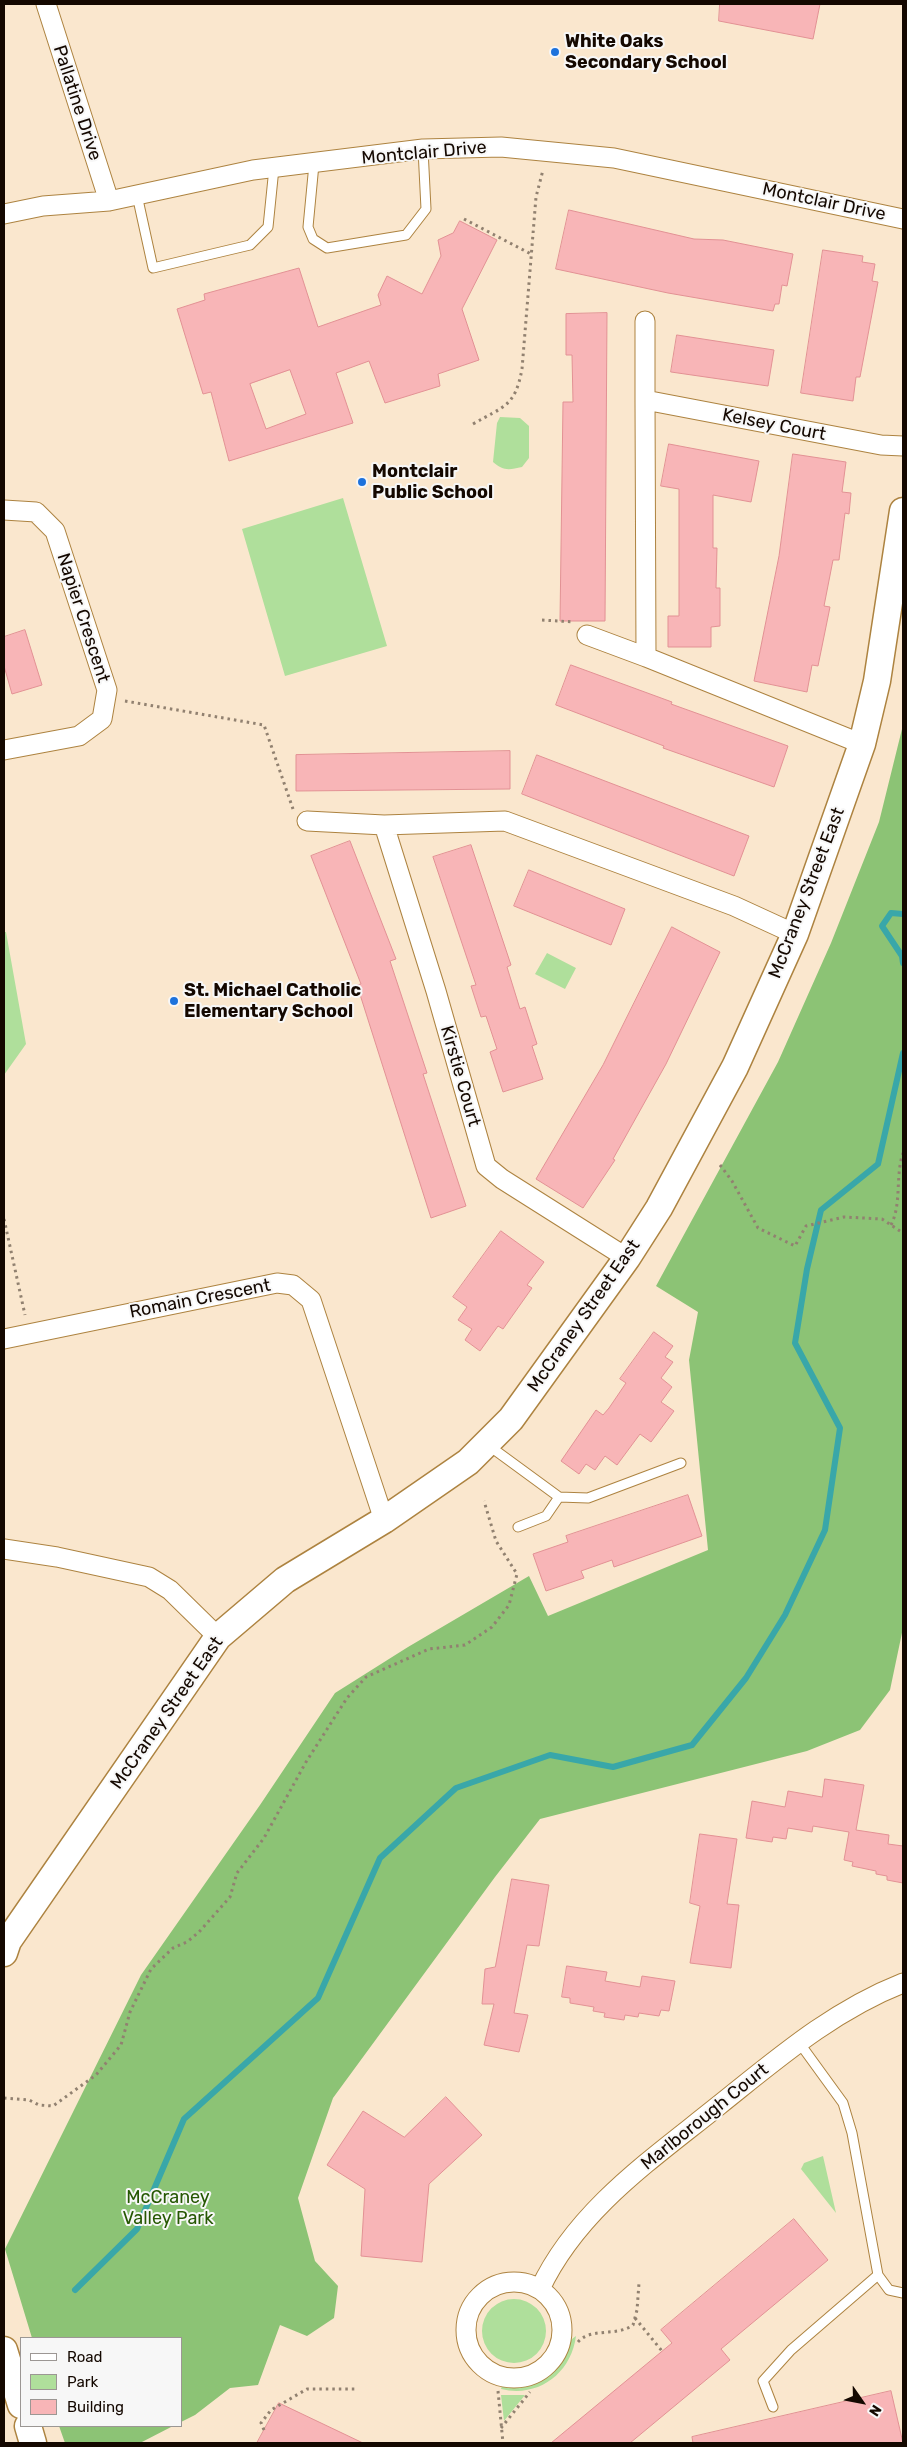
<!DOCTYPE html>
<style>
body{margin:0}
#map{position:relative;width:907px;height:2447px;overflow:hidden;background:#fae7ce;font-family:Rubik,sans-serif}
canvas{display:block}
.frame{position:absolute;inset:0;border:5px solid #140800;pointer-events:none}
.legend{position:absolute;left:20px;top:2337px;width:162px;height:90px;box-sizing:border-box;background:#f7f7f7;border:1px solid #9c9794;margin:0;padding:6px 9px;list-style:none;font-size:15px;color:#140800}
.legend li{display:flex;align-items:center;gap:10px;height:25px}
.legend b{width:25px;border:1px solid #9c9794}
.north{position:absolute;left:837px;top:2377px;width:50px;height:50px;-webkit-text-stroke:4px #f7f7f7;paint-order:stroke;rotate:123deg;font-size:14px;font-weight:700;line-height:20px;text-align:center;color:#140800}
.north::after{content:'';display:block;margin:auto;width:18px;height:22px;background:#140800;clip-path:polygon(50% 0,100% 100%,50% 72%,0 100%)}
</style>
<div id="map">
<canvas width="907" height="2447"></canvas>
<div class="frame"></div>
<ul class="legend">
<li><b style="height:6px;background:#fff"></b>Road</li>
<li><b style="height:14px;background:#afdf9b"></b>Park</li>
<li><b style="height:14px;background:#f8b5b7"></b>Building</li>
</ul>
<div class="north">N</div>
</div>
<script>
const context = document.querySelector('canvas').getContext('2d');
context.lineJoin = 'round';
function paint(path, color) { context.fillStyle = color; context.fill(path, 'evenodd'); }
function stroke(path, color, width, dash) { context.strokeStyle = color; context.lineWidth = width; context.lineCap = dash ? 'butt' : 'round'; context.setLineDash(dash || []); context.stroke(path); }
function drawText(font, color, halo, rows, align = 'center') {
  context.font = font + ' Rubik,sans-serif'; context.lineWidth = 4; context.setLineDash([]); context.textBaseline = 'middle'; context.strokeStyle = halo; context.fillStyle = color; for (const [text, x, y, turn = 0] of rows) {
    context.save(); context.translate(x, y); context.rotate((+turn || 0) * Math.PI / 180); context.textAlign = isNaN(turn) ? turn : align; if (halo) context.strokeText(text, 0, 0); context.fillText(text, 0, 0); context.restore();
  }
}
paint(new Path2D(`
 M500,417l20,1 9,8v32l-7,9c-13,3 -19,4 -29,-5l4,-39z
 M343,498l44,148 -102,30 -43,-147z
 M4,932h2l20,112 -22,31z
 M547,953l29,15 -11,21 -30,-15z
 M823,2156l13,57 -35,-44 3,-6z
 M482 2331a32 32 0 1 1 64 0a32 32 0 1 1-64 0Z
 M576,2336c-5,38 -38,62 -75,53l2,-7c24,3 44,-4 57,-25 6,-9 7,-15 16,-21z
 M501,2395h24l-21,26z`), '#afdf9b');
paint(new Path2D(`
 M903,725v903l-13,62 -30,40 -53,21 -267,68 -45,58 -162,221 -35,100 17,63 23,25 -4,32 -27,18 -27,-11 -22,60 -28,3 -35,27 -14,7v-84h-149l-27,-89 136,-274 119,-170 75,-112 73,-46 121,-71 19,40 160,-66 -19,-190 9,-48 -42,-26 122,-224 53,-119 48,-121z
 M59,2426h114l-33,17h-75z`), '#8cc375');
stroke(new Path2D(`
 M903,914l-12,-1 -9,13 20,30 1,7
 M75,2290l62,-61 47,-110 134,-121 62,-140 76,-70 94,-33 63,12 79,-22 54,-67 39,-63 40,-85 15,-102 -45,-85 12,-74 14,-59 57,-46 25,-111`), '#39a7a9', 6);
const building = new Path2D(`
 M720,4h100l-7,35 -94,-18z
 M569,210l125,29 29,1 70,14 -6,32 -5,-1 -3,19h-4l-2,7 -105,-18 -112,-24z
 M460,221l37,19 -35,69 17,51 -41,14 2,12 -55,17 -16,-42 -33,12 17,50 -124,38 -18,-69 -8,2 -26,-85 28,-9 -1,-6 95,-26 19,59 63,-22 -3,-10 9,-19 35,18 19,-38 -3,-16 15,-7zM290,370l16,44 -40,15 -16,-45z
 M823,250l40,6 -1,6 13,2 -3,17 6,1 -18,95h-4l-3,24 -52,-8z
 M607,313l-2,308h-45l3,-219h10l-1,-47h-6v-41z
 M677,335l97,15 -6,36 -97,-14z
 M669,444l90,17 -8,41 -38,-7v53h4l-1,40h4v38l-9,1v20h-43v-31h11v-127l-18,-3z
 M793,454l53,8 -4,30 9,1 -2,21 -4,-1 -6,47h-6l-9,46 6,1 -12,59 -6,-1 -5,27 -53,-11 25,-125z
 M25,630l17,55 -30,9 -8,-28v-29z
 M571,665l101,37 -1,2 117,42 -14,41 -111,-39 1,-2 -108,-41z
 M510,751v38l-214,2v-36z
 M537,755l212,81 -15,40 -212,-82z
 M350,841l46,118 -6,2 37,112 -4,1 43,132 -35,12 -74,-233 4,-1 -50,-128z
 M471,845l40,120 -4,2 13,42 5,-2 12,37 -5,2 11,33 -40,13 -13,-40 7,-3 -11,-33 -5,1 -10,-31 5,-1 -43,-128z
 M529,870l96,39 -14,36 -97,-39z
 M672,927l48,25 -54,112 -53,95 2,1 -32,48 -47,-29 67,-114z
 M501,1231l43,31 -17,23 5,3 -29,41 -5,-3 -18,25 -15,-11 7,-11 -14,-9 9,-13 -14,-10z
 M654,1332l19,14 -8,11 8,5 -12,16 11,9 -11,15 13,9 -23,31 -11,-8 -23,31 -12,-9 -10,14 -9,-6 -7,10 -18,-13 35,-51 7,5 6,-7 17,-25 -6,-4z
 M688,1495l14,41 -88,31 -2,-7 -31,11 3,7 -38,13 -13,-37 35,-12 -2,-6z
 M825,1779l39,6 -8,45 33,5 -1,9 15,2v37l-16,-3v-4l-11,-2v-3l-24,-5 1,-4 -9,-2 5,-28 -36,-6 -1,6 -24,-4 -2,11 -13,-2 -1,5 -26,-4 6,-37 33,6 3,-16 34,6z
 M700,1834l37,5 -10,65 12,1 -8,63 -41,-5 10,-57 -10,-3z
 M512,1879l37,6 -10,61 -12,-1 -13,68 14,2 -9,37 -35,-7 10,-41h-12l3,-35 10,-2z
 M567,1966l40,6 -2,9 35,6 2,-11 33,5 -6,30 -8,-1 -2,6 -20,-3 -1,4 -13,-2 -1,5 -20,-3 1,-4 -12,-2 1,-4 -24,-4v-5l-8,-1z
 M446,2097l36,38 -53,49 -7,78 -61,-6 4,-67 -38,-24 36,-54 41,26z
 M794,2219l34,41 -107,89 9,11 -100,83h-79l121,-100 -11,-13z
 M891,2391l12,52h-210l-1,-6z
 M279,2403l84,40h-106z`);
paint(building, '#f8b5b7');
stroke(building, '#e29194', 1);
const lane = new Path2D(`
 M314,164l-6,63 5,12 14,9 79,-13 20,-26 -3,-60
 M137,195l16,73 97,-23 18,-18 6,-59
 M488,1445l71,52 29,1 93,-35
 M518,1527l28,-11 13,-19
 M798,2041l45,62 9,30 26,142 11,15 14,3
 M773,2407l-10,-26 28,-31 87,-75`);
const street = new Path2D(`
 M46,4l63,197
 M4,214l39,-8 66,-5 144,-31 170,-21 78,-2 113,11 289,61
 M645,400v-79
 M4,510l32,2 19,19 52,159 -5,29 -23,17 -75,14
 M587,635l59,22
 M862,744l-216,-87 -1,-257 236,45 22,1
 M307,821l77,4
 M627,1258l-125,-79 -16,-13 -50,-175 -52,-166 121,-4 229,85 61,28
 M4,1339l273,-56 16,2 18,15 73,220
 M4,1549l53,8 92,20 21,13 48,47
 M466 2330a48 48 0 1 1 96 0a48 48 0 1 1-96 0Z
 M540,2289c37,-79 111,-129 178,-183 59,-47 114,-95 185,-123`);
const secondary = new Path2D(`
 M4,1953l4,-12 210,-304 67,-57 99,-60 84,-58 43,-43 116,-161 32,-50 76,-141 60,-133 67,-190 15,-63 26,-170
 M4,2350l17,55
 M28,2426l5,17`);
stroke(lane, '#ad8340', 11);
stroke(street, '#ad8340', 21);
stroke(secondary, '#ad8340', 29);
stroke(new Path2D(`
 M464,219l67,35
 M473,424c31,-18 42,-17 49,-55l14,-172 7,-27
 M542,620l32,2
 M125,701l139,24 29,84
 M720,1165l12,16 26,47 37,18 11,-20 38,-9 38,2 21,14
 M4,1219l21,96
 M891,1225c11,-22 4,-48 12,-72
 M4,2098l25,2 10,5 14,1 43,-31 25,-30 9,-33 21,-43 22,-21 14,-6 12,-10 31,-35 7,-24 27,-35 42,-76 41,-64 19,-21 63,-28 36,-4 27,-18 17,-22 8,-31 -21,-33 -12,-40
 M635,2318l27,33
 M578,2342c13,-15 39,-5 55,-17l4,-15 2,-27
 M498,2391l5,52
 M501,2428l29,-36
 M264,2430l-3,-7 10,-13 36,-21h49`), '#918170', 3, [2.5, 4]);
stroke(lane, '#fff', 9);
stroke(street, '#fff', 19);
stroke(secondary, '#fff', 26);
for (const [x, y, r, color] of [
 [555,52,5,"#1d72dc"],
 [362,482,5,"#1d72dc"],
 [174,1001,5,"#1d72dc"]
]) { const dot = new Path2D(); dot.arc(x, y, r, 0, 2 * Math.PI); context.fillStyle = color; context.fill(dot); stroke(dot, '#f7f7f7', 2); }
drawText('bold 18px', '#140800', '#f7f7f7', [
 ["White Oaks",565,42],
 ["Secondary School",565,63],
 ["Montclair",372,472],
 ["Public School",372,493],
 ["St. Michael Catholic",184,991],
 ["Elementary School",184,1012]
], 'left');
drawText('18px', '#140800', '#f7f7f7', [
 ["Pallatine Drive",77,103,72],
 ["Montclair Drive",424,153,-5],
 ["Montclair Drive",824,202,12],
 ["Kelsey Court",774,425,11],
 ["Napier Crescent",83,618,72],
 ["McCraney Street East",807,893,-69],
 ["Kirstie Court",460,1076,74],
 ["Romain Crescent",200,1299,-11],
 ["McCraney Street East",584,1316,-55],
 ["McCraney Street East",167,1713,-55],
 ["Marlborough Court",705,2117,-39]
]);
drawText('18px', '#265803', '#f7f7f7', [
 ["McCraney",168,2198],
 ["Valley Park",168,2219]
]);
</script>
